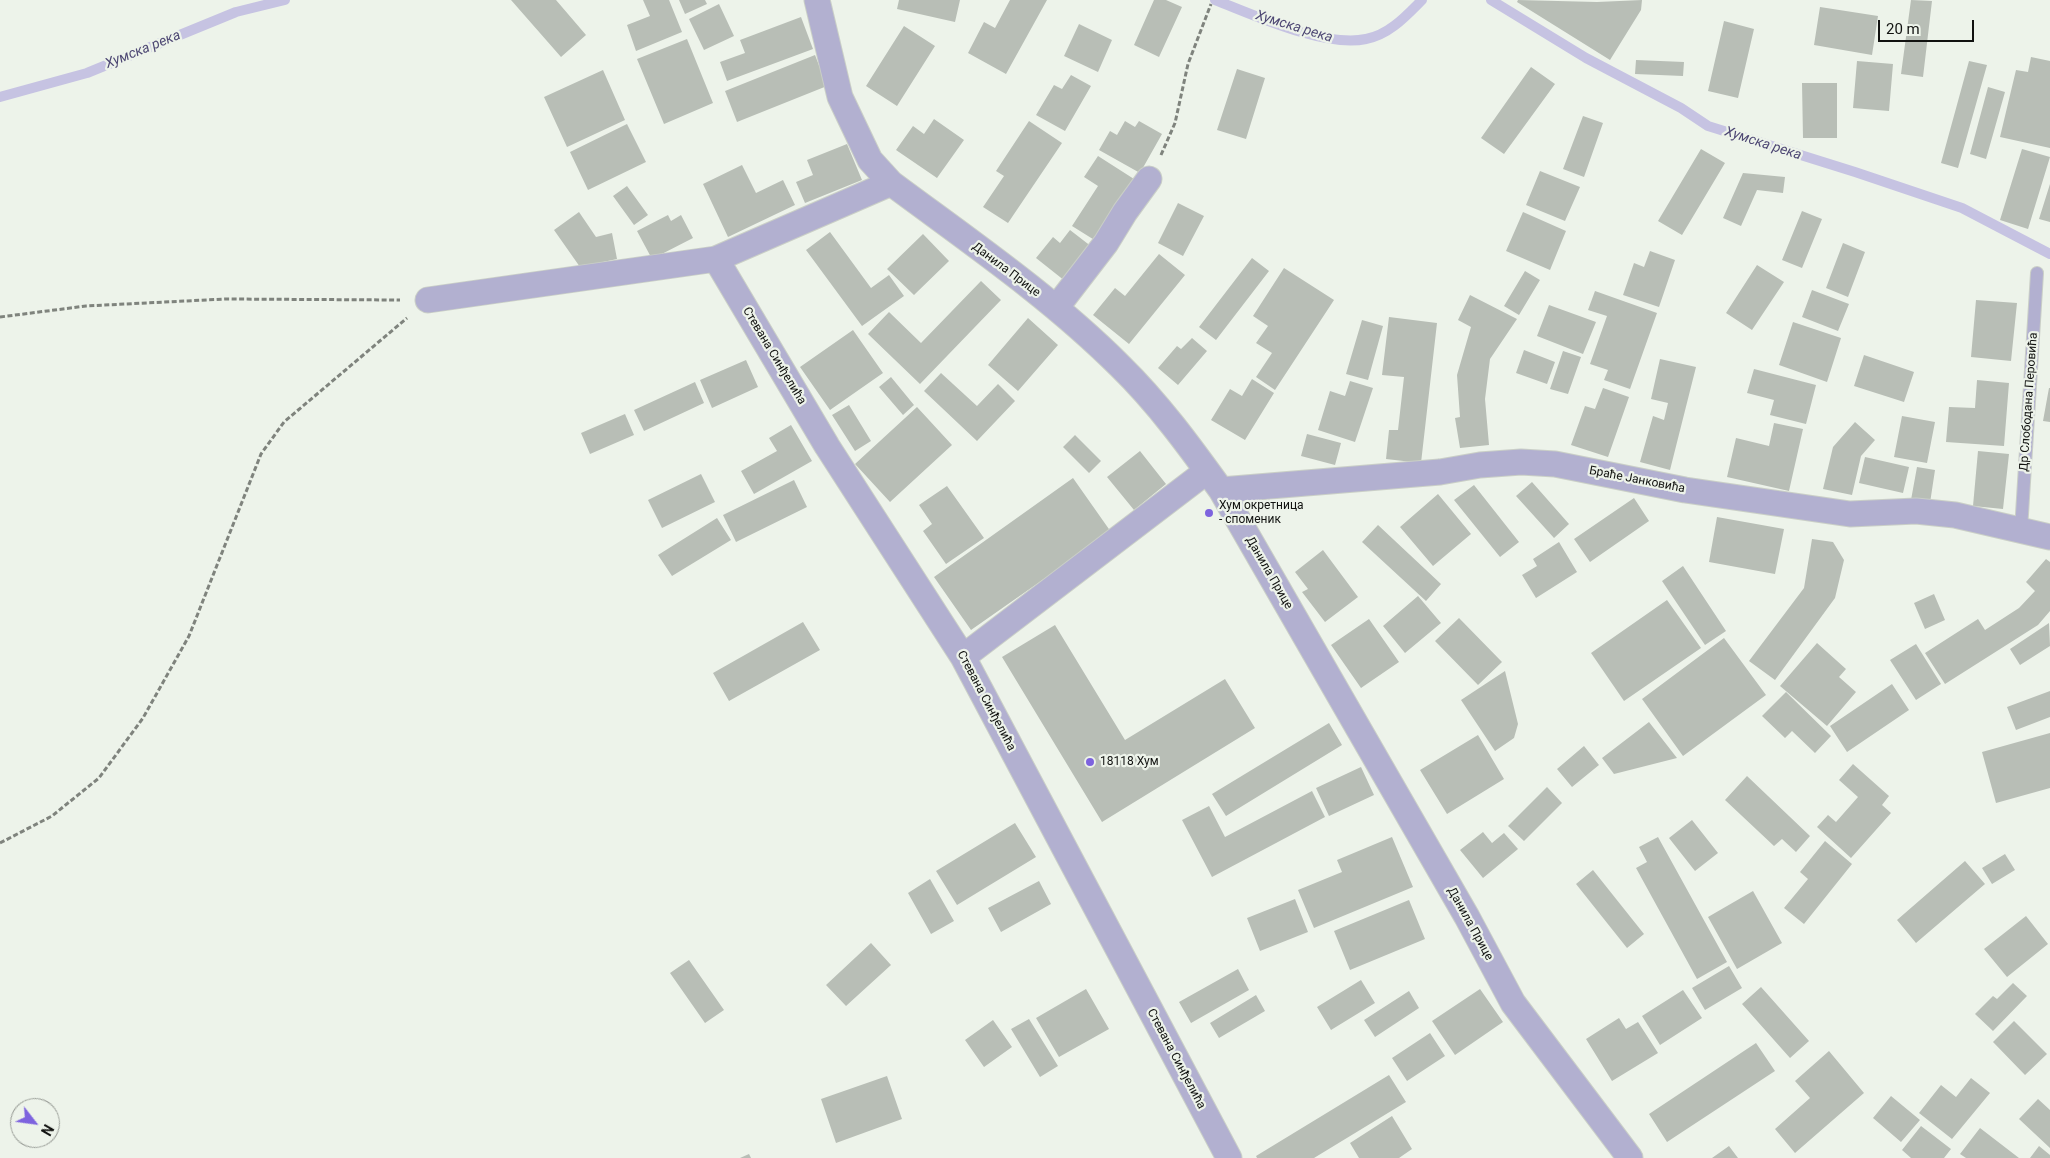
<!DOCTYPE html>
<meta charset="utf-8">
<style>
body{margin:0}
#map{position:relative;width:2050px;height:1158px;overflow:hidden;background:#edf3ea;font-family:Roboto,sans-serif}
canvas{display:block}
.north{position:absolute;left:10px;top:1098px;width:50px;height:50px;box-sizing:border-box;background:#edf3ea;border:1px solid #959993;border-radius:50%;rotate:120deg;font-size:14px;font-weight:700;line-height:20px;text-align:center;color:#111210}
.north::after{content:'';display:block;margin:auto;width:18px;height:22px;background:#7d63de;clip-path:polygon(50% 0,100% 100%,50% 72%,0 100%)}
.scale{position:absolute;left:1878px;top:20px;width:96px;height:22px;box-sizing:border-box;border:2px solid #111210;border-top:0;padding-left:6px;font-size:15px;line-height:18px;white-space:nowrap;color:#111210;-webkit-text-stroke:4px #edf3ea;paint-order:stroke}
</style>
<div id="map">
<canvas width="2050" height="1158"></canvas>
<div class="north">N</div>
<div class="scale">20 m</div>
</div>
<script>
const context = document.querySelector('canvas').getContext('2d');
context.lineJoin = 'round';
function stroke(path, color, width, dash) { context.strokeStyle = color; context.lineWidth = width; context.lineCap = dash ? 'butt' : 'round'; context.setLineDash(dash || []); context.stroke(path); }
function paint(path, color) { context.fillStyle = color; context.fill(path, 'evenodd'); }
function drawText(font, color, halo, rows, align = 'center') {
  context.font = font + ' Roboto,sans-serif'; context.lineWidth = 4.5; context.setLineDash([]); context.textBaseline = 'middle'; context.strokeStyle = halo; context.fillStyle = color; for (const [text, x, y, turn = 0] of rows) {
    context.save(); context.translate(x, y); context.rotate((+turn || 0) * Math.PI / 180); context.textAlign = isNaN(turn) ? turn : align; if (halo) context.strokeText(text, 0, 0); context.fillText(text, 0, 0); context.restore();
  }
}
stroke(new Path2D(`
 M1215,0c39,15 110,48 151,39 23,-4 40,-23 56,-39
 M1491,0l95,58 95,50 27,18 147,46 107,36 88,46
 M0,97l87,-24 149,-61 49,-12`), '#c6c3e2', 10);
paint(new Path2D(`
 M511,0h45l30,35 -25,22z
 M643,0h26l13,32 -46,19 -9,-26 23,-9z
 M679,0h26l2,4 -22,10z
 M899,0h61l-5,22 -58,-13z
 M1010,0h37l-41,74 -38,-21 16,-31 11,6z
 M1154,0h12l16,7 -23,50 -25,-12z
 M1518,0l79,2 45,-2 -1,10 -31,50 -93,-58z
 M1911,0l21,1 -9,76 -22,-3z
 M719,4l15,32 -30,14 -15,-31z
 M1820,7l58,9 -6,39 -58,-10z
 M801,17l12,32 -86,32 -7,-19 25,-9 -5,-13z
 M1724,21l30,8 -16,69 -30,-7z
 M1079,24l33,16 -14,32 -34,-16z
 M904,26l31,20 -38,60 -31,-20z
 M687,39l26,64 -49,21 -27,-65z
 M815,55l12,31 -90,36 -12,-31z
 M2031,57l19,4v87l-50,-11 16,-67 12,2z
 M1636,60l48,2 -1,14 -48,-2z
 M1857,61l36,3 -4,47 -36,-3z
 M1969,61l18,4 -29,103 -17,-5z
 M1531,67l24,17 -51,70 -23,-16z
 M1237,69l28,9 -19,61 -29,-9z
 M603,70l22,50 -58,27 -23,-50z
 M1071,75l20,11 -26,45 -29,-16 18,-30 8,4z
 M1802,83h35v55h-34z
 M1988,87l17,5 -19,67 -16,-5z
 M1583,116l20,7 -19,54 -21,-8z
 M934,119l30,21 -27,38 -41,-28 17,-24 11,8z
 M1029,121l33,22 -54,80 -25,-16 21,-31 -8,-5z
 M1125,121l10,6 4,-6 23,13 -22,39 -41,-23 11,-19 7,4z
 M627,124l19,38 -58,28 -18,-38z
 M847,144l15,36 -57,23 -9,-21 17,-7 -6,-15z
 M1701,149l24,14 -43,72 -24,-14z
 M2022,149l28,8 -22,72 -28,-9z
 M1098,156l36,23 -38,62 -24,-15 26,-40 -14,-9z
 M742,165l14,28 27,-13 12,25 -67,32 -25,-53z
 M1540,171l40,16 -15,34 -39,-16z
 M1743,173l42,4 -2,16 -26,-3 -16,36 -18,-8z
 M2050,184v38l-11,-3z
 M627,186l21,29 -14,10 -21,-29z
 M1178,203l26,13 -21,40 -25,-13z
 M1802,211l20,8 -20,49 -20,-8z
 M579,212l17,25 16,-4 5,26 -37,8 -26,-37z
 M1523,212l43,19 -16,39 -44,-19z
 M668,215l3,6 10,-6 12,23 -41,21 -15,-28z
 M1070,230l22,17 -27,34 -29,-23 17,-21 7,6z
 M830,232l41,56 18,-13 15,21 -42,30 -56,-76z
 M923,234l26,27 -35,34 -27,-26z
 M1843,243l22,9 -17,45 -22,-9z
 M1650,251l25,9 -16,47 -36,-12 11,-32 10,4z
 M1159,254l26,21 -56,69 -36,-29 22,-27 10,8z
 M1252,258l17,13 -53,69 -17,-13z
 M1757,265l27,17 -32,48 -26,-17z
 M1284,268l50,32 -59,90 -19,-13 16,-24 -16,-10 12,-17 -15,-10z
 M1525,271l15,9 -21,35 -15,-9z
 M981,281l20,19 -81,84 -52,-50 21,-22 32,31z
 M1812,290l37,14 -11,27 -36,-14z
 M1595,291l62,22 -27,76 -26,-9 4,-10 -18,-6 17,-48 -19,-6z
 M1470,295l47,24 -27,40 -5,40 4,46 -29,3 -5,-30 5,-1 -3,-42 14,-48 -13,-7z
 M1976,300l41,3 -6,58 -40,-4z
 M1549,305l47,17 -13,32 -46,-18z
 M1389,317l48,6 -16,140 -35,-4 3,-29h9l6,-53 -22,-2z
 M1028,318l30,27 -40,46 -30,-26z
 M1362,320l21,6 -15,54 -22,-6z
 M1793,322l48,16 -14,44 -48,-17z
 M853,330l30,43 -53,37 -30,-43z
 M1192,338l15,13 -29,34 -20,-17 19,-22 4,3z
 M1524,350l31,12 -8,22 -31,-11z
 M1563,351l18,6 -13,37 -18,-5z
 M1864,355l50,17 -10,30 -50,-16z
 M1660,359l36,8 -26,103 -30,-8 13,-46 11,4 4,-17 -17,-4z
 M746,360l12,27 -46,21 -12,-28z
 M1754,369l62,16 -10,39 -36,-9 4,-15 -27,-7z
 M941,373l36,33 21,-22 17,17 -38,40 -53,-50z
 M891,377l23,28 -11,10 -24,-28z
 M1252,379l22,14 -29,47 -34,-20 19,-31 12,7z
 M1977,380l32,3 -5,63 -58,-4 3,-35 26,1z
 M1350,381l23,7 -18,54 -37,-12 12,-39 15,5z
 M695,382l9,21 -60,28 -10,-21z
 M1603,388l26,9 -21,60 -37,-12 14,-39 10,3z
 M2049,388h1v34l-7,-1z
 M849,405l22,36 -16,10 -23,-36z
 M917,407l35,38 -62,57 -35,-38z
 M625,414l9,21 -44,19 -9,-21z
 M1902,416l33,6 -8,41 -33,-6z
 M1855,422l20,18 -14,16 -9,39 -29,-6 10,-42z
 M1774,423l29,6 -14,62 -62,-14 9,-39 33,8z
 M791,425l21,36 -58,33 -13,-23 36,-20 -8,-13z
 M1307,434l34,9 -6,22 -34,-9z
 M1075,435l26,26 -12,12 -26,-26z
 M1140,451l26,33 -32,26 -27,-33z
 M1978,451l31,3 -6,55 -30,-3z
 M1865,457l44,10 -6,26 -44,-10z
 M1917,467l18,3 -5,33 -19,-3z
 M701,474l14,28 -53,26 -14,-28z
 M1073,478l38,54 -140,98 -37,-53z
 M794,480l13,27 -71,35 -13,-27z
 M1532,482l37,42 -15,14 -38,-42z
 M1474,485l45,57 -19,15 -46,-57z
 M947,486l37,52 -38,26 -23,-33 9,-7 -13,-19z
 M1438,494l33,40 -38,32 -33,-39z
 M1634,498l15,23 -59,41 -16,-23z
 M1717,517l67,12 -9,45 -66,-12z
 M717,518l14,22 -59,36 -14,-21z
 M1378,525l63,59 -15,17 -64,-59z
 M1812,539l21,3 11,18 -9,38 -60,82 -26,-19 55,-73z
 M1559,542l18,30 -41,26 -14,-23 15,-9 -4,-7z
 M1323,550l35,47 -33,25 -23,-30 6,-3 -13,-17z
 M2046,559l4,3v49l-12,14 -93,59 -20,-31 53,-34 7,11 34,-22 16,-17 -9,-9z
 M1683,566l43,65 -21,14 -43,-64z
 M1934,594l11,26 -20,9 -11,-26z
 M1418,596l23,27 -36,30 -22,-27z
 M1667,600l34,48 -77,53 -33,-48z
 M1459,618l43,44 -24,23 -43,-44z
 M1369,619l30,43 -38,26 -30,-43z
 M803,622l17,28 -91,51 -16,-28z
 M2049,623l1,23 -30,19 -10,-16z
 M1055,625l70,115 100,-61 30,49 -153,94 -100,-165z
 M1724,638l42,57 -83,61 -41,-57z
 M1817,643l29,26 -7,8 17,15 -29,34 -47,-40z
 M1916,644l25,40 -25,16 -26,-40z
 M1505,671l13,53 -4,14 -19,13 -34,-51z
 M1892,684l17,26 -62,42 -17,-26z
 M2050,691v26l-34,13 -9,-23z
 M1786,692l45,44 -16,17 -23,-22 -7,7 -23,-22z
 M1649,722l28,36 -63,16 -12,-16z
 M1329,723l13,22 -116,71 -14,-22z
 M2050,733v55l-54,15 -14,-51z
 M1478,735l26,44 -57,35 -27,-44z
 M1584,746l15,19 -27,22 -15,-18z
 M1853,764l36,32 -7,9 9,8 -40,45 -34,-31 11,-12 8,7 22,-25 -19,-17z
 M1361,767l13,28 -45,21 -13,-28z
 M1747,776l63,60 -14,16 -14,-13 -8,7 -49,-46z
 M1547,787l15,16 -38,38 -16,-15z
 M1312,791l13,26 -113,60 -30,-57 27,-14 16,31z
 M1692,820l26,33 -23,18 -26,-33z
 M1015,823l21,34 -79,48 -21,-34z
 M1483,832l9,11 12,-10 14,16 -35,29 -23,-28z
 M1392,837l21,50 -99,41 -16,-38 44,-18 -5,-12z
 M1658,837l69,125 -30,17 -61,-111 11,-6 -8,-15z
 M1825,841l27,23 -48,60 -20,-16 24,-29 -8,-7z
 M2005,854l10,16 -23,14 -10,-16z
 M1965,861l20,23 -69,59 -19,-23z
 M1593,870l51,64 -17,14 -51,-64z
 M930,879l24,42 -23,13 -23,-41z
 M1039,881l12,23 -50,28 -13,-24z
 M1753,891l29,52 -45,26 -29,-52z
 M1295,899l13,33 -48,19 -13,-33z
 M1409,900l16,39 -75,31 -16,-39z
 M2026,916l22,28 -41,33 -23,-28z
 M871,943l20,22 -45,41 -20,-21z
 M689,960l35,50 -19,13 -35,-50z
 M1729,966l13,22 -37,22 -13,-22z
 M1238,969l11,21 -58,33 -12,-21z
 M1361,980l14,23 -44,27 -14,-23z
 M2013,983l14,13 -34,35 -18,-17 18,-18 4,3z
 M1761,987l48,54 -19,17 -48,-54z
 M1086,989l23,40 -50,28 -23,-39z
 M1480,989l23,33 -48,33 -23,-34z
 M1683,990l19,28 -42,27 -18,-29z
 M1409,991l10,17 -44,29 -11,-17z
 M1256,995l9,16 -46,27 -9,-15z
 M1619,1018l7,11 12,-7 20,31 -46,28 -26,-42z
 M1029,1019l29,47 -18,11 -29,-48z
 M993,1020l19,27 -28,20 -19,-27z
 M2014,1021l33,33 -22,21 -32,-33z
 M1430,1033l15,23 -38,25 -15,-23z
 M1756,1043l19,28 -108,71 -18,-28z
 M1829,1051l35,42 -69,60 -20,-24 35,-31 -15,-17z
 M1389,1075l17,27 -92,56h-57l-1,-2z
 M887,1076l15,43 -66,24 -15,-44z
 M1971,1078l19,15 -38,46 -33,-26 22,-28 15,12z
 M1891,1096l29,24 -19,22 -28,-24z
 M2038,1099l12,11v38l-31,-29z
 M1392,1116l20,33 -13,9h-40l-9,-15z
 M1921,1126l30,23 -7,9h-33l-9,-8z
 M1980,1128l39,30h-53l-6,-4z
 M1729,1146l9,12h-26z
 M2039,1146l11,9v3h-20z
 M749,1154l2,4h-11z`), '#b8beb6');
const lane = new Path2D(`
 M2021,530l16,-257`);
const street = new Path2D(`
 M817,0l23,97 30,63 21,23c78,58 160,114 229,183 38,37 70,81 101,124l246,427 46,86 117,155
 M716,259l111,187 136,211 266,501
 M428,300l288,-41 175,-76
 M1056,308l50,-65 19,-31 24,-33
 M1221,490l219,-18 40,-7 41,-3 34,2 130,26 165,24 66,-3 39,4 95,22
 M963,657l244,-186`);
stroke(lane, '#cacfc7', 14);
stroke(street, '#cacfc7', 27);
stroke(new Path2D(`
 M1161,155l14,-32 13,-59 23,-60
 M0,317l86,-11 140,-7 174,1
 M0,843l52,-27 47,-38 44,-60 46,-82 72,-182 23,-32 123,-104`), '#7f837d', 3, [5, 2.5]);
stroke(lane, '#b2b0d0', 12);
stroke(street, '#b2b0d0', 25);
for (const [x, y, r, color] of [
 [1209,513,5,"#7d63de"],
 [1090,762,5,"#7d63de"]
]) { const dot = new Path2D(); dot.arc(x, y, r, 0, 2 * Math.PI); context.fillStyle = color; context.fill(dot); stroke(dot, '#edf3ea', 2); }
drawText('12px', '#111210', '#edf3ea', [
 ["Данила Прице",1006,270,37],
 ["Стевана Синђелића",774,356,59],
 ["Др Слободана Перовића",2029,402,-86],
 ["Браће Јанковића",1637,480,11],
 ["Данила Прице",1269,573,60],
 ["Стевана Синђелића",986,701,62],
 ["Данила Прице",1470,924,61],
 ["Стевана Синђелића",1176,1059,62]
]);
drawText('12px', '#111210', '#edf3ea', [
 ["Хум окретница",1219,506],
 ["- споменик",1219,520],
 ["18118 Хум",1100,762]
], 'left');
drawText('italic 14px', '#4d4773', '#edf3ea', [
 ["Хумска река",1294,27,17],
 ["Хумска река",143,50,-22],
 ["Хумска река",1763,144,18]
]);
</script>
